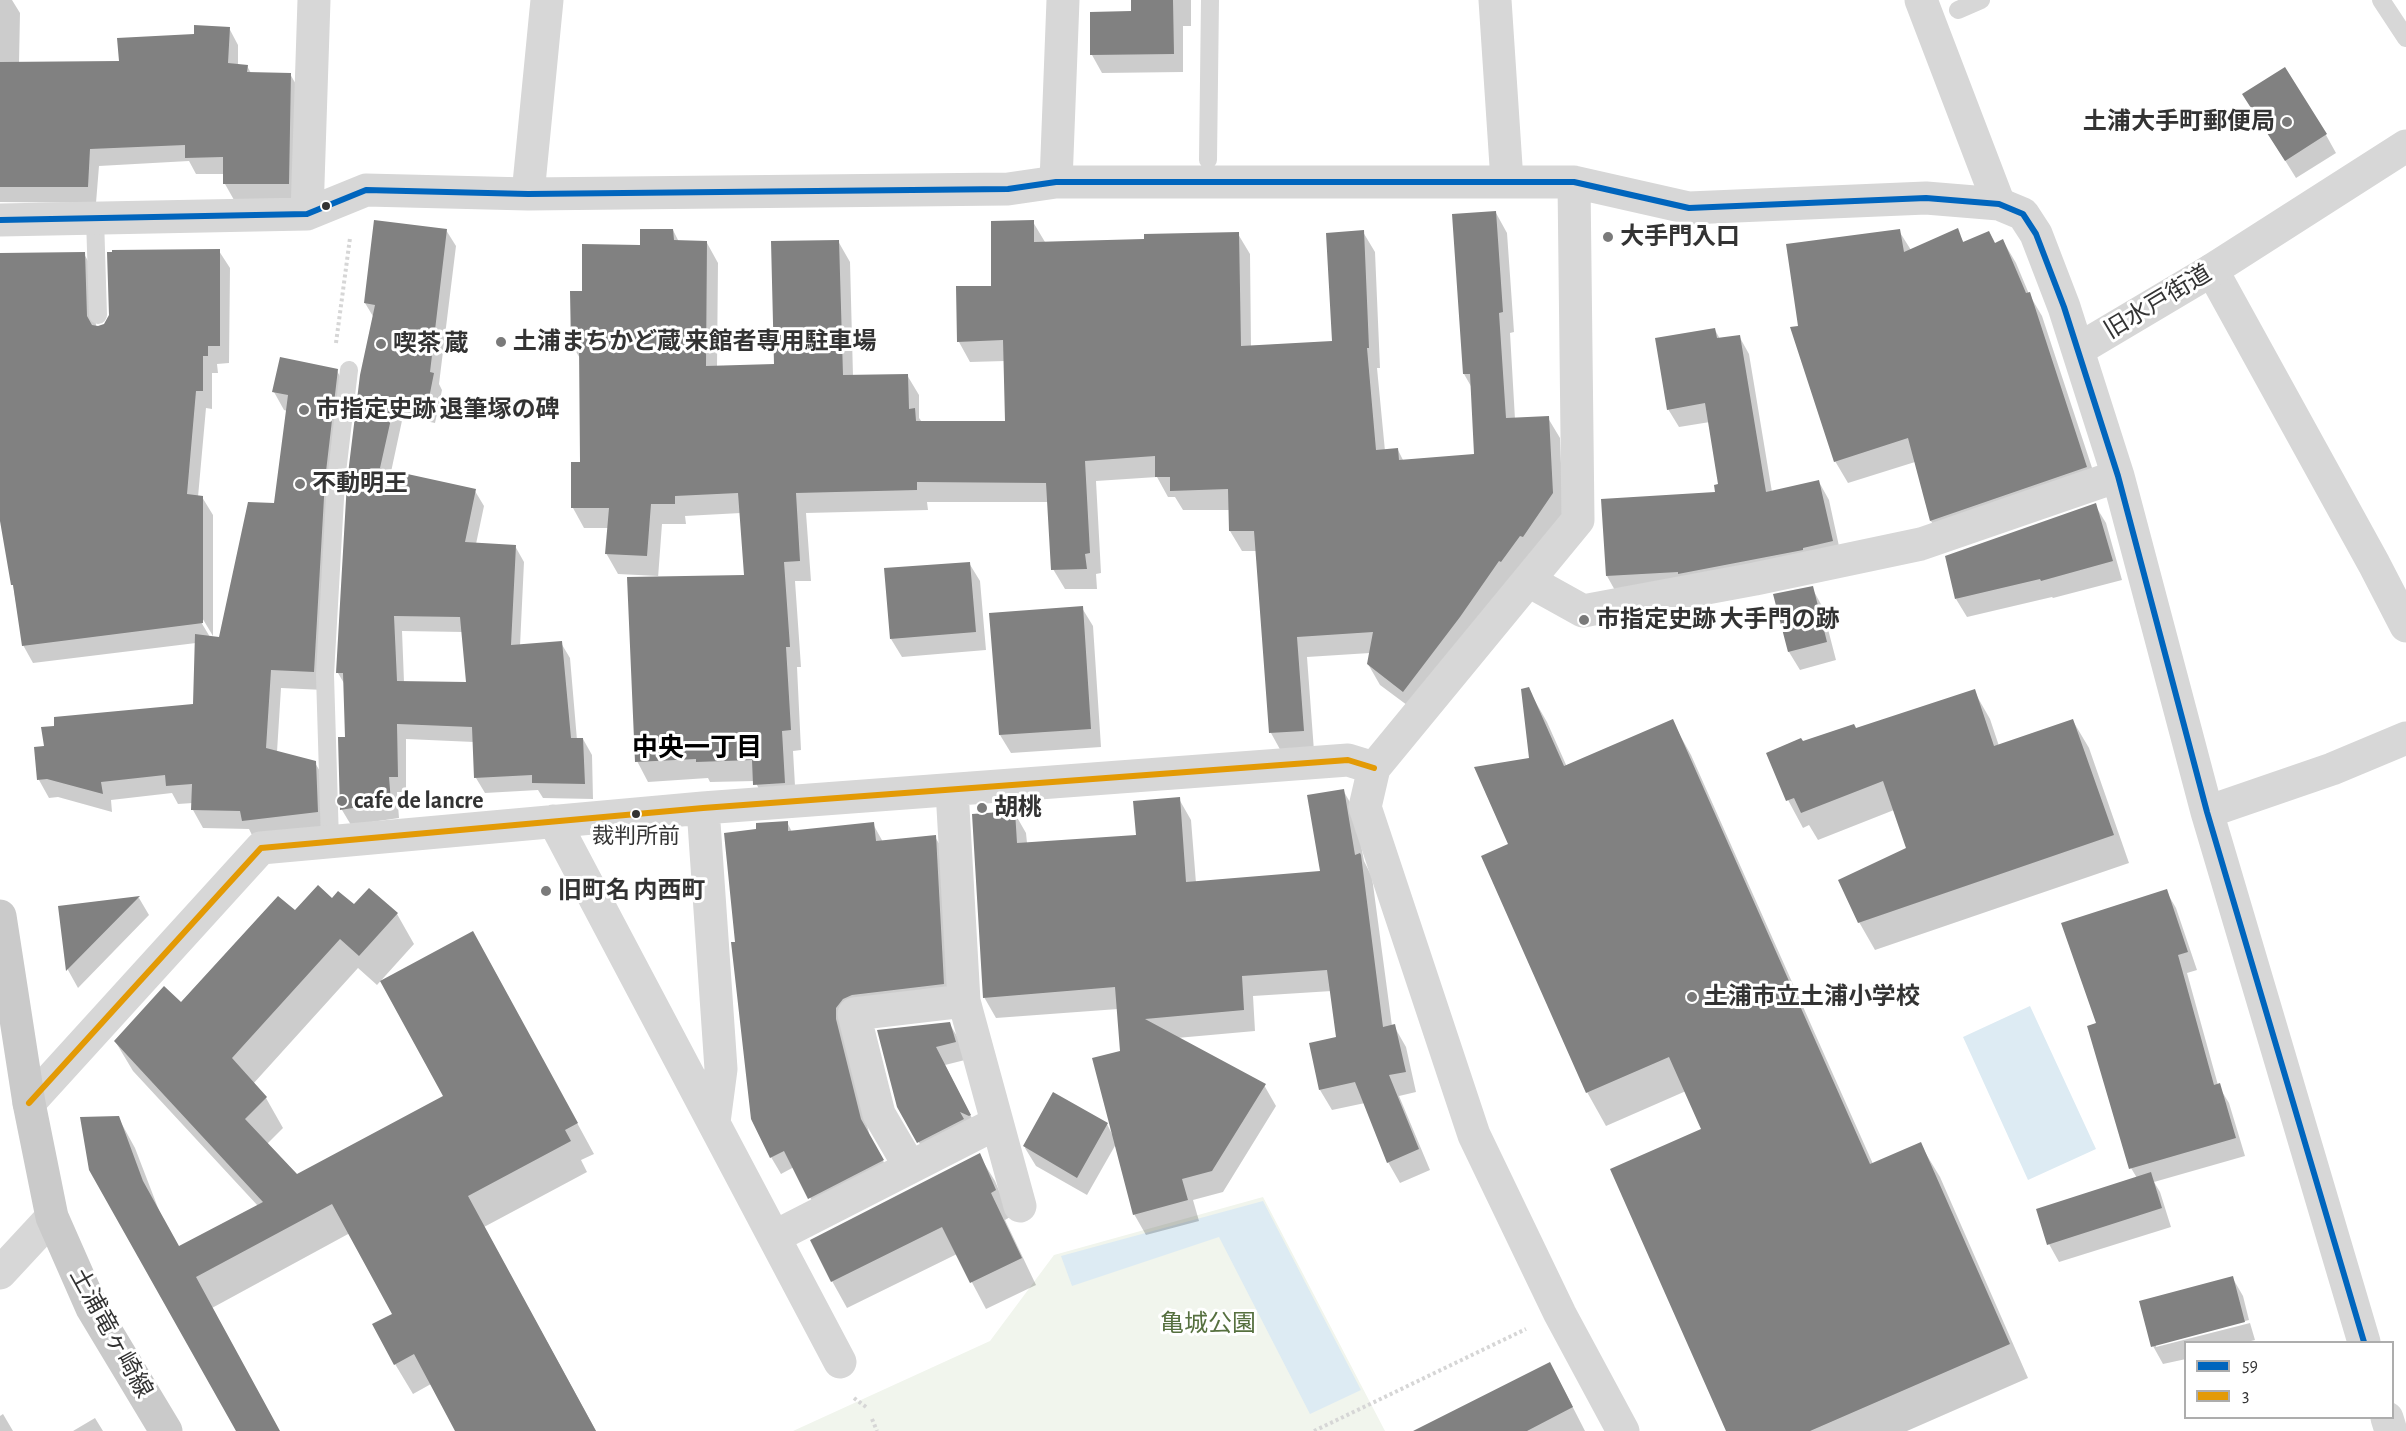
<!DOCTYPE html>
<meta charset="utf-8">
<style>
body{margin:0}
#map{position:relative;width:2406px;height:1431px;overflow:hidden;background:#fff;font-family:"Alegreya Sans",sans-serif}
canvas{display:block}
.legend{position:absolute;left:2184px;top:1341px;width:210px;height:78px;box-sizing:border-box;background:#fff;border:2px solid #adadad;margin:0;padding:8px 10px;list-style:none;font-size:18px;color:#333}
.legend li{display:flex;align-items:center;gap:12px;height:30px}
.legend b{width:30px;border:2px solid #adadad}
</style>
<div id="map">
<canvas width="2406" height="1431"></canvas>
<ul class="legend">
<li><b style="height:8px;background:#0065bd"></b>59</li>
<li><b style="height:8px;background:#e39a05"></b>3</li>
</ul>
</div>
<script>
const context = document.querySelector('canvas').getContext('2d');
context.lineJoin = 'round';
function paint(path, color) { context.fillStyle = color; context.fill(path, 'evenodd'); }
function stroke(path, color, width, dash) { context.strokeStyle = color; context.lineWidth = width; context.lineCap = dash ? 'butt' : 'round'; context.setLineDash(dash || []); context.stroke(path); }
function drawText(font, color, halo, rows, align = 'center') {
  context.font = font + ' "Alegreya Sans","Noto Sans JP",sans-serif'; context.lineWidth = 6; context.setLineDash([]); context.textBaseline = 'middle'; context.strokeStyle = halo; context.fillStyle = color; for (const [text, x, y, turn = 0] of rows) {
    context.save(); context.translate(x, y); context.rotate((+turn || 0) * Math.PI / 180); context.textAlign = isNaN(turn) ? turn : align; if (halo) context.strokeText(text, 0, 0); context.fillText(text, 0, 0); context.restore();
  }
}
paint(new Path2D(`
 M1263,1197l122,234h-592l197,-90 64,-86z`), '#f1f5ed');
paint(new Path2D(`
 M2030,1006l66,143 -68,31 -65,-143z
 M1263,1201l98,189 -51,24 -91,-177 -147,49 -11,-30z`), '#ddebf3');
paint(new Path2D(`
 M0,0h12l8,13 -1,50 101,-1 75,-27 34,-7 9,17v20l9,1 4,7 39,1 10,17 -2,109h-64l-9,-16v-10h-29l-7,-13 -90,5 -3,37 -96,-1z
 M1133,0h58v26h-8v46l-81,1 -10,-18 41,-42z
 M2255,112l71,23 10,18 -40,25z
 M1496,213l11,20 7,99 -4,1 5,86 33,-1 12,20 3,76 -148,197 -35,-26 -12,-21 2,-11 -63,4 7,94 -32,2 -11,-20 -14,-182h-15l-12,-20v-21h-47l-8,-13h-7l-11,-20 -61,4 5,92 -5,1 1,15h-32l-12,-20 -4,-67h-122l1,8 -122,3 5,68h-16l6,86h-4l4,83 -8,1 3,52 -29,2 -12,-24 -45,1 -2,-4 -60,4 -11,-21 21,-185 -40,-2 -12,-21 2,-25h-24l-11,-20 8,-44v-104l-9,-15 12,-52 58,-47 31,-16 6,12 28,1 11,20 -1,104 59,-1 62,-125 12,21 3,114 54,-1 12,20v23l3,4h84l-1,-61 -35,1 -11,-20 74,-120 12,20 101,-1 92,-7 12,20 1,92 82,-4 30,-110 12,20 5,116h-3l8,83 13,-1 6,12 71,-6 -3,-68 -8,-14zM741,513l5,63 -88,2 4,-54h24l-1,-8z
 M446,230l10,16 -17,138 3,6 -7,33 -32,-7 -12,56 84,19 9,15 -8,38 39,2 9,16 -4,84 41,-3 9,15 7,82 6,-1 9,16 1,44 -50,-1 -5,-8 -53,3 -9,-15 -2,-36 -68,-3v53h-9l2,26 -48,7 -9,-15 -2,-71h7l-2,-54 -7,-12 36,-355 -9,-15zM402,631l61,1 4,52 -63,-2z
 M1957,230l7,13 31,2 8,-4 13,22 13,31 13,22 57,173 -155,54 -13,-22 -16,-59 -67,21 -13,-22 -35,-134 99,-96 12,19z
 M219,251l11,17 -1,95 -12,1 1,9h-6v36l-6,-1 -8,89h4l11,18v121l-12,-20 -3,1 12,20 10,1 56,-134 11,-93 -3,-1 -10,-18 63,-21 10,18 -23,301 -43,-2 -4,64 38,11 11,18 2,49 -74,9 -5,-10 -46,-1 -10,-18v-7l-15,1 -6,-11 -61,7 1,12 -54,-15 -9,1 -10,-18 -3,-32h9l150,-43 1,-62 -163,20 -10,-18 -23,-140v-252l84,1 10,17 2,56 9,-2z
 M1715,330l5,9 19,-3 10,18 23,138 47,-10 10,18 13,60 -225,34 -10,-18 -4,-76 114,-6 3,-9 -10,-63 -31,5 -11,-18z
 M2095,505l11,18 16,57 -69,18 -1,-1 -85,20 -11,-18z
 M969,563l11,18 6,69 -84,7 -11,-18z
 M1812,588l10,18 14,54 -36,10 -11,-18 -14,-56z
 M1082,608l11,18 8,121 -90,6 -11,-18z
 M1528,689l19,33 20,45 105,-46 19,34 182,409 47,-20 20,33 88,201 -121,53h-179l-25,-301 -17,-39 -80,35 -19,-34 -78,-247 21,-86z
 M1974,691l16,28 9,27 74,-25 16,27 40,115 -254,87 -16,-28 48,-73 -13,-39 -76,30 -9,-15 -6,3 -15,-28 14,-57 54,-13z
 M1343,790l12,21 9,50 8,16 20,149h2l12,21 10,45 -17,4 31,74 -30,13 -12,-21 -23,-59 -33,7 -12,-20 18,-52 -6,-47 -79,5 2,35 -78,7 87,47 12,21 -53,86 -30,8 6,21 -53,14 -12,-21 -18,-70 -29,51 -51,-29 -11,-18 29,-54 53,30 5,10 10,-82 -4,-43 -122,9 -12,-21 30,-185 12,21 1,10 110,-7 42,-37 12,21 5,63 126,-11z
 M787,822l5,10 81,-8 10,18 52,-5 10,16 8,148 -108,35 25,101 22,40 -73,37 -25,-47 -13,7 -10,-17 -35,-214 22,-113z
 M2166,891l10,17 21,62 -10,3 31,112 11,18 16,53 -91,26 6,10 11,35 -112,35 -10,-18 88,-66 -6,-10 -33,-144z
 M139,898l10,17 -71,73 -10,-18 -9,-63z
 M332,900l65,14 17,30 -37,41 -19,-17 -105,116 13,14 17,30 -16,16 30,32 148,-79 45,-134 104,191 -13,6 6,12 -103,55 112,204h-139l-26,-47 -18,10 -18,-30 -1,-50 -44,-81 -138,75 67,123h-41l-120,-314 17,31 25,65 19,35 79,-42 -125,-135 -18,-30 66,-37 114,-92z
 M949,1023l11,18 5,19 -20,5 35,69 -51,26 -31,-54z
 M979,1155l16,26 15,36 -5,3 31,65 -50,24 -29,-55 -110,54 -15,-27z
 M2232,1277l11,19 6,24 -93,24v3l94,-24 5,17 -8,2h-61v17l-23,5 -10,-18z
 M1564,1390l21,41h-168z
 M3,1414l10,17h-13v-15z
 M95,1418l8,13h-30z`), '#0003');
paint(new Path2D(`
 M1131,0h42l1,54 -84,1v-43l41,-1z
 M194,25l36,2 -2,36 20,2 -1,7 44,1 -2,111h-66v-27l-38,1v-13l-95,4 -2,38h-88v-125l119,-1 -2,-23 77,-4z
 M2285,67l42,67 -42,27 -43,-67z
 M1496,211l7,101 -4,1 7,105 43,-2 4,77 -30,44 -3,-1 -19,26 -2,-1 -39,56 -57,75 -36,-28 6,-32 -76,5 7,94 -35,2 -15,-202h-25l-1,-42 -58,2v-14h-15v-21l-70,5 5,92 -5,1 2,15 -36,1 -5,-87 -129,-1v8l-121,3 4,68 -16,1 6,85h-4l5,83 -9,1 3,52 -32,2 -1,-25 -56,2v-3l-61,3 -8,-185 117,-2 -6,-82 -63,3v8h-24l-4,52 -42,-2 4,-46h-38v-46h9l-1,-117h-8l-1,-54h12v-47l58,1v-16h33l1,11 33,1 -1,125 68,-2 -3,-123 68,-1 4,135 65,-1 1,35 6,-1 1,13h89l-2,-81 -46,2 -1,-56h35v-65l43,-1v22l110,-3v-5l95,-2 2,114 91,-5 -6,-108 38,-3 5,118h-2l9,102 22,-2 1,12 75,-6 -4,-80h-7l-11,-160z
 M374,220l73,9 -17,143 4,1 -7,35 -32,-7 -15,67 96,21 -11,53 51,3 -5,100 51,-4 9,97h12l2,46 -53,-1v-8l-58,3 -2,-51 -75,-3 1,53h-9l2,25 -51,8 -2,-73h7l-2,-64h-7l11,-191 13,-107 15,-70 -11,-2zM394,616l66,1 6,65 -69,-1z
 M1958,228l5,14 26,-11 6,12 8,-4 23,54 4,-1 57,175 -157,54 -22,-83 -74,24 -44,-135 8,-1 -12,-82 114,-15 4,23z
 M220,249v97h-12v10h-5v35h-7l-9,103 16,2v127l-181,23 -9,-61h-2l-11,-64v-268l85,-1 2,64 5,9 6,1 6,-2 5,-9 -2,-63h5v-2z
 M1715,328l2,10 23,-3 26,157 53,-12 14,61 -30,7v2l-125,24v-2l-72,4 -5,-77 114,-7 -1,-7 4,-1 -13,-81 -38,7 -12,-72z
 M280,357l58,12 -13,111 -11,192 -43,-2 -5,78 50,13 2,51 -76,9 -2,-10 -49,-1 1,-26 -26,2 -1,-11 -64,7 2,12 -56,-15 -10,1 -3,-33 10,-1 -3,-19 13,-1v-9l139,-13 2,-70 24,3 29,-135 26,1 14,-108 -16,-3z
 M2096,503l17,58 -72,20 -1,-2 -85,20 -10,-43z
 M970,562l6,70 -86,7 -6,-71z
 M1813,586l14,56 -39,10 -15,-58z
 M1083,606l8,123 -92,6 -10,-122z
 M1529,687l35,79 109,-47 197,445 51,-22 89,202 -200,87h-84l-116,-262 91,-40 -32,-72 -83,36 -105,-237 27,-12 -34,-77 55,-9 -8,-69z
 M1975,689l19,57 79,-27 41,116 -256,88 -20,-43 68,-32 -23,-67 -82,32 -7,-15 -8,3 -20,-48 35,-15 2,3 51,-17 2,4z
 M1344,789l11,66 5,-2 1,2 22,172 12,-3 11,48 -17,3 30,74 -32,14 -32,-81 -36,8 -10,-47 27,-6 -9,-67 -85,6 2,34 -99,9 121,65 -54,87 -30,8 6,21 -55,15 -41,-157 28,-7 -5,-64 -132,11 -11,-184 43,-3 2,32 119,-8 -3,-34 47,-4 6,85 134,-11 -13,-76z
 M788,821v10l86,-9 2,19 60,-6 8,149 -92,11 -9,4 -7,9v11l25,100 23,41 -76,39 -24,-48 -14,7 -19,-39 -20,-177h4l-11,-109 32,-4v-6z
 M318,885l14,13 6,-7 16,13 15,-16 29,25 -39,43 -19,-17 -108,119 35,39 -22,22 52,55 146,-78 -63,-115 93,-50 105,192 -13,7 6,11 -103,55 128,235h-141l-41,-77 -20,11 -22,-41 20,-10 -60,-110 -136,73 84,154h-44l-147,-261 -9,-53 39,-1 24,65 36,65 84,-44 -149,-161 50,-55 17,16 97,-106 17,14z
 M2167,889l21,63 -10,3 36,130 6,-2 16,55 -107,31 -42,-143 9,-3 -35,-100z
 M140,896l-74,75 -8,-65z
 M950,1022l6,20 -20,5 35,68 -2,1 -9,-4 4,7 -47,24 -20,-36 -20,-77z
 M1053,1092l55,31 -31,55 -54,-32z
 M980,1153l16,37 -5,3 31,65 -52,25 -28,-56 -111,55 -21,-42z
 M2151,1172l11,36 -115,37 -11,-36z
 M2233,1276l12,46 -94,25 -12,-46z
 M1550,1362l23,45 -46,24h-114z`), '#818181');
stroke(new Path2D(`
 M336,343l14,-105
 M854,1398l12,9
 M872,1419l5,12
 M1314,1431l212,-102`), '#d6d6d6', 4, [3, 3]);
stroke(new Path2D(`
 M2381,0l25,38
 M1958,10l23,-10
 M1208,160l2,-160
 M95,218l3,97
 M330,841l-5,-166 11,-194 13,-111`), '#d7d7d7', 18);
stroke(new Path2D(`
 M1495,0l12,181
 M1056,182l7,-182
 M1574,182l4,338 -204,248 -9,39 109,328 86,179 63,117
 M528,194l19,-194
 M307,214l7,-214
 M0,220l307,-6 59,-24 162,4 480,-5 48,-7h518l115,26 237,-10 73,6 24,10 13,20 28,73 54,169 89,336 157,530
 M2212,270l162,294 32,62
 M1529,581l54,30 172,-32 166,-35 197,-68
 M952,790l12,211 56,205
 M703,808l18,261 -7,53
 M2207,812l125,-43 74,-31
 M554,821l286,541
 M29,1103l232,-255 442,-40 645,-48 26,8
 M910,1167l-31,-53 -25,-100 110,-13
 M774,1237l223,-114
 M0,1273l52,-56
 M2387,1418l4,13`), '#d7d7d7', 33);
stroke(new Path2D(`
 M1921,0l78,204
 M2079,349l133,-79 194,-124`), '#d7d7d7', 33);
stroke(new Path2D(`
 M0,916l29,187 23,114 40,91 74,123`), '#cacaca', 33);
stroke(new Path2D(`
 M0,220l307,-6 59,-24 162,4 480,-5 48,-7h518l115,26 237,-10 73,6 24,10 13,20 28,73 54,169 89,336 157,530`), '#0065bd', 6);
stroke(new Path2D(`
 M29,1103l232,-255 442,-40 645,-48 26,8`), '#e39a05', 6);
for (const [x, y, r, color] of [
 [2287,122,6,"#7a7a7a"],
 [326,206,5,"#333"],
 [1608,237,6,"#7a7a7a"],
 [501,342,6,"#7a7a7a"],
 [381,344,6,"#7a7a7a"],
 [304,410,6,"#7a7a7a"],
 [300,484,6,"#7a7a7a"],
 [1584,620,6,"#7a7a7a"],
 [342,801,6,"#7a7a7a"],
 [982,808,6,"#7a7a7a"],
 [636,814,5,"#333"],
 [546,891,6,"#7a7a7a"],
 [1692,997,6,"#7a7a7a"]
]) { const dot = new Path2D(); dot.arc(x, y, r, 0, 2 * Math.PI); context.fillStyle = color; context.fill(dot); stroke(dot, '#fff', 2); }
drawText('22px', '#333', '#fff', [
 ["裁判所前",636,836]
]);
drawText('bold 24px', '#333', '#fff', [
 ["土浦大手町郵便局",2275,122,"right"],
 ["大手門入口",1620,237],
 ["土浦まちかど蔵 来館者専用駐車場",513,342],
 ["喫茶 蔵",393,344],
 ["市指定史跡 退筆塚の碑",316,410],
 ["不動明王",312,484],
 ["市指定史跡 大手門の跡",1596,620],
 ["cafe de lancre",354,801],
 ["胡桃",994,808],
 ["旧町名 内西町",558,891],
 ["土浦市立土浦小学校",1704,997]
], 'left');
drawText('24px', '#333', '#fff', [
 ["旧水戸街道",2158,302,-31],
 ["土浦竜ヶ崎線",111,1333,61]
]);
drawText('24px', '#56703f', '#fff', [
 ["亀城公園",1208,1324]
]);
drawText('bold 26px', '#000', '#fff', [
 ["中央一丁目",697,748]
]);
</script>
